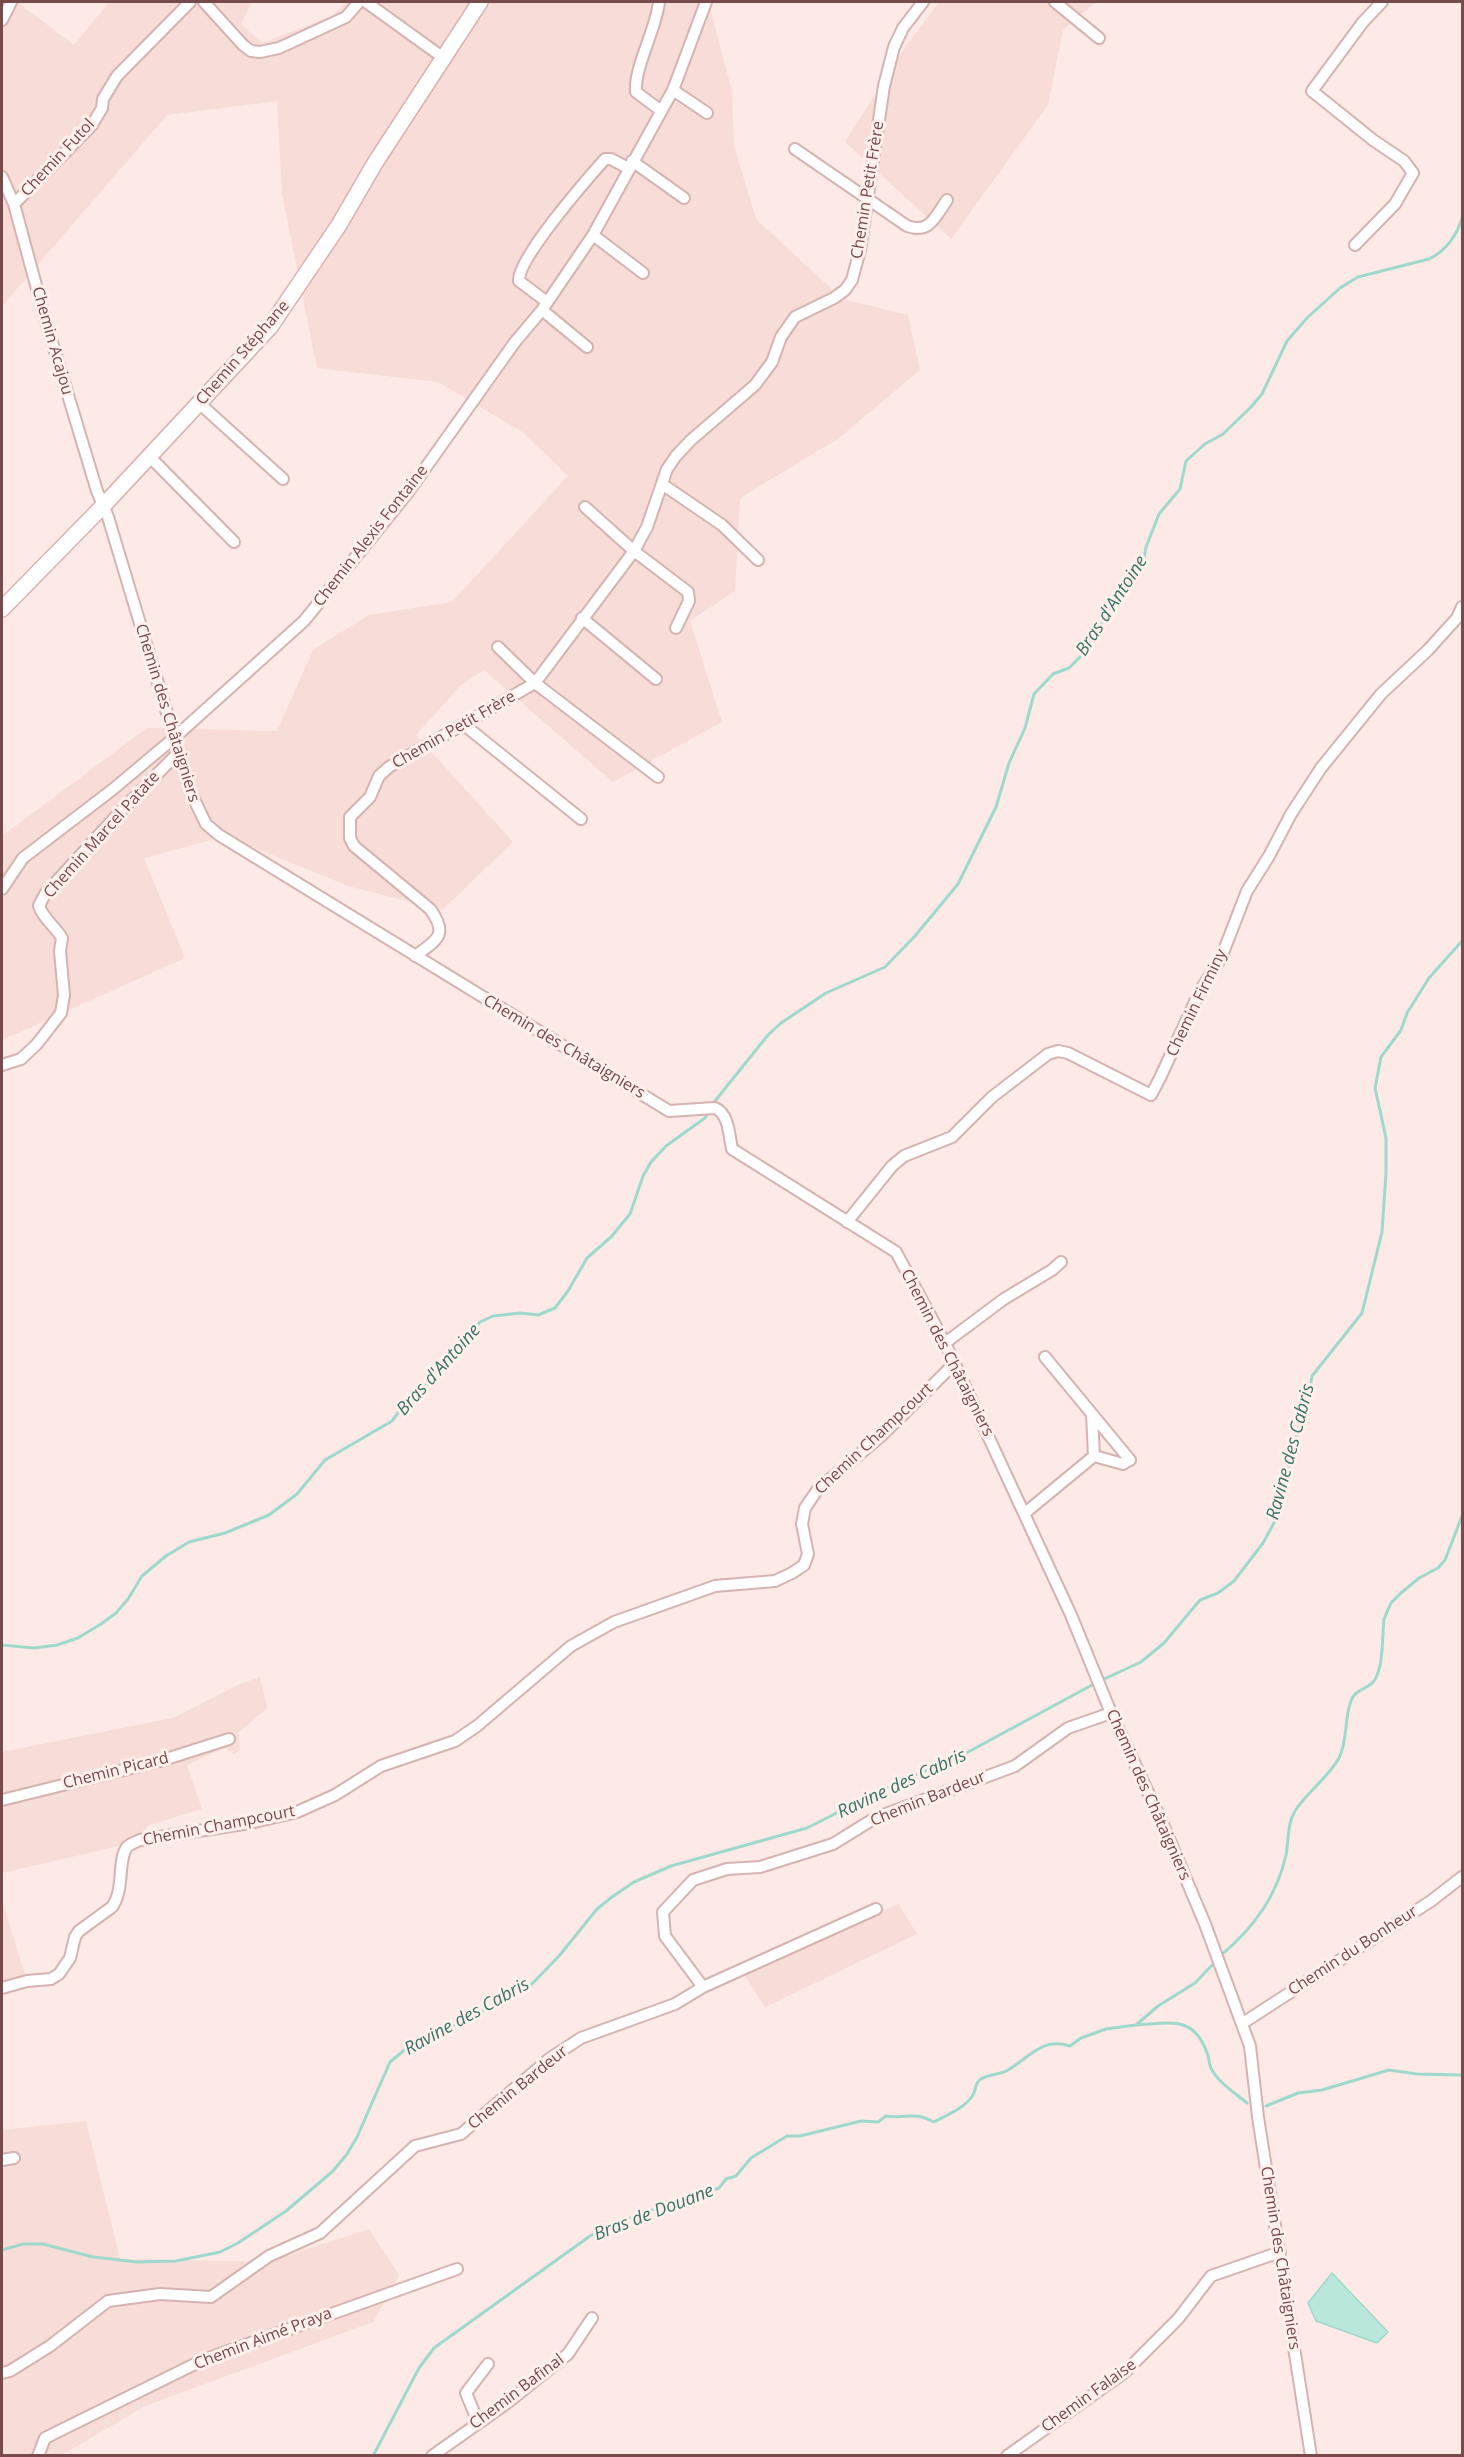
<!DOCTYPE html>
<meta charset="utf-8">
<style>
body{margin:0}
#map{position:relative;width:1464px;height:2457px;overflow:hidden;background:#fdeae6;font-family:"Open Sans",sans-serif}
canvas{display:block}
.frame{position:absolute;inset:0;border:3px solid #774a4c;pointer-events:none}
</style>
<div id="map">
<canvas width="1464" height="2457"></canvas>
<div class="frame"></div>
</div>
<script>
const context = document.querySelector('canvas').getContext('2d');
context.lineJoin = 'round';
function paint(path, color) { context.fillStyle = color; context.fill(path, 'evenodd'); }
function stroke(path, color, width, dash) { context.strokeStyle = color; context.lineWidth = width; context.lineCap = dash ? 'butt' : 'round'; context.setLineDash(dash || []); context.stroke(path); }
function drawText(font, color, halo, rows, align = 'center') {
  context.font = font + ' "Open Sans",sans-serif'; context.lineWidth = 6; context.setLineDash([]); context.textBaseline = 'middle'; context.strokeStyle = halo; context.fillStyle = color; for (const [text, x, y, turn = 0] of rows) {
    context.save(); context.translate(x, y); context.rotate((+turn || 0) * Math.PI / 180); context.textAlign = isNaN(turn) ? turn : align; if (halo) context.strokeText(text, 0, 0); context.fillText(text, 0, 0); context.restore();
  }
}
paint(new Path2D(`
 M2,2h15l57,43 35,-43h143l-11,22 21,19 70,-27 15,-14h364l-1,6 22,83 2,55 22,73 86,80 66,16 12,55 -81,68 -99,60 -5,93 -45,30 32,101 -109,60 -129,-112 -24,16 -44,49 97,107 -71,68 -94,-24 -122,-50 -82,22 41,100 -183,82v-204l145,-108 130,3 36,-81 56,-35 83,-13 116,-126 -44,-43 -86,-51 -121,-14 -35,-174 -5,-93 -110,14 -165,191z
 M939,2h157l-33,28 -15,75 -97,134 -106,-97 61,-96z
 M260,1677l7,31 -29,25 2,16 -6,6 -8,-8 -39,18 15,44 -53,16 -17,18 -130,30v-121l171,-34 67,-34z
 M2,1901l25,80 -25,7z
 M898,1904l19,30 -152,73 -21,-33z
 M86,2121l34,138 148,3 101,-33 30,46 -26,47 -228,84 -83,49h-60v-325z`), '#f7dcd7');
const water = new Path2D(`
 M1332,2273l56,59 -11,11 -61,-22 -8,-18z`);
paint(water, '#b9e7db');
stroke(water, '#9fd9cb', 1.5);
stroke(new Path2D(`
 M715,1101l53,-66 13,-12 45,-30 59,-26 30,-31 43,-52 38,-77 13,-44 16,-35 9,-34 19,-20 16,-6 14,-14 38,-64 23,-31 2,-12 13,-33 21,-25 6,-28 19,-17 18,-10 28,-27 11,-13 25,-53 20,-23 33,-30 18,-11 71,-18c17,-8 28,-24 33,-41
 M2,1645l32,3 23,-3 21,-7 23,-14 15,-11 12,-14 14,-23 24,-20 23,-14 36,-9 44,-18 28,-21 28,-34 67,-39 14,-19 25,-21 49,-59 13,-6 27,-3 18,2 17,-7 13,-17 19,-33 24,-21 19,-23 13,-38 8,-14 15,-16 39,-28 3,-6
 M1102,1680l39,-18 23,-19 36,-43 18,-7 16,-12 29,-38 12,-22 6,-18 11,-55 15,-42 5,-30 50,-63 20,-81 4,-59v-35l-11,-50 6,-31 20,-27 6,-17 22,-35 33,-37
 M1220,1956c33,-27 57,-60 66,-101 3,-15 1,-31 9,-44 12,-19 33,-33 44,-53 9,-17 5,-40 12,-57 4,-12 17,-12 23,-20 10,-14 8,-46 10,-62l7,-16 10,-10 18,-15 19,-10 7,-8 17,-44
 M1137,2025c32,-2 57,-10 70,28 2,4 2,9 3,13 6,15 25,27 37,37
 M1266,2106l32,-13 24,-3 67,-20 28,4 45,1
 M2,2250l21,-6h20l50,13 44,5 39,-1 44,-9 18,-9 48,-32 47,-40 14,-17 10,-17 33,-75 17,-14 98,-48 25,-14 29,-30 38,-47 15,-12 22,-15 37,-16 136,-38 73,-37 90,-40 122,-66
 M373,2456l46,-88 15,-20 156,-112 47,-21 82,-27 7,-9 10,-3 15,-18 36,-22h13l61,-15 17,1 8,-6c21,3 27,-5 48,6 13,-7 31,-14 39,-27 3,-5 2,-13 8,-16 7,-5 19,-4 27,-9 22,-13 34,-33 62,-24l11,-8 25,-9 30,-4 22,-19 37,-23 21,-22`), '#9fd9cb', 3);
const street = new Path2D(`
 M204,2l39,43 8,6 9,1 19,-4 67,-31 13,-15
 M366,2l79,57
 M659,2c-3,28 -25,65 -23,90l24,18
 M1055,2l44,36
 M2,20l9,-18
 M673,90l34,23
 M795,149l112,77c23,8 28,-9 40,-26
 M632,161l52,37
 M2,177l12,27 32,118 51,169 11,26 83,276 15,31 13,11 450,276 46,-3c14,6 14,27 17,41l164,103 49,91 126,272 40,98 51,109 43,102 45,122 8,71 53,339
 M14,204l78,-79 10,-17 1,-9 14,-23 73,-74
 M593,235l50,38
 M1355,245l40,-41 18,-31 -9,-12 -31,-21 -61,-49 51,-69 19,-20
 M547,302l-28,-21c-2,-22 69,-103 86,-122h6l17,9
 M542,310l45,37
 M199,403l84,76
 M149,456l85,86
 M662,484l60,41 36,35
 M585,507l49,44 54,41 1,9 -13,27
 M582,618l74,61
 M498,647l37,36 123,94
 M463,724l118,95
 M2,889l21,-31 89,-68 62,-52 130,-117 105,-130 106,-149 27,-32 51,-75 80,-145 33,-88
 M415,956c22,-16 34,-21 15,-47l-76,-63 -4,-8v-21l20,-20 9,-21 10,-9 146,-84 99,-132 13,-24 20,-58 9,-13 15,-16 64,-55 17,-23 9,-25 14,-20 39,-19 11,-8 7,-10 8,-30 24,-164 10,-39 9,-19 20,-26
 M2,1065l19,-6 16,-15 24,-31 3,-18 -4,-44 2,-13c-7,-12 -18,-18 -23,-32l6,-12 75,-82 58,-59
 M847,1222l45,-56 12,-10 48,-19 40,-40 56,-43 10,-3 10,2 83,42 9,-17 40,-87 21,-33 26,-67 22,-35 22,-42 30,-46 60,-74 47,-44 29,-32 5,-11
 M945,1343l59,-44 48,-29 9,-8
 M1045,1357l85,103 -7,4 -29,-8
 M1025,1513l69,-57 -2,-42
 M2,1800l158,-39 69,-22
 M703,1987l173,-78
 M2,1988l25,-7 24,-2 8,-5 11,-16 5,-21 4,-6 33,-24c13,-18 5,-47 15,-60 3,-3 9,-5 13,-7l110,-17 47,-11 38,-17 46,-29 74,-25 22,-15 94,-80 43,-24 101,-36 60,-5 17,-8 12,-8 4,-11 -6,-30 3,-16 13,-19 62,-52 73,-72
 M1243,2023l188,-122 31,-24
 M2,2160l12,-2
 M2,2373l8,-2 40,-25 58,-45 52,-7 51,3 58,-41 51,-23 95,-87 46,-12 88,-75 32,-21 94,-34 28,-17 -38,-51 -2,-24 30,-32 34,-11 33,-2 73,-23 42,-26 140,-52 53,-38 43,-15
 M478,2422l-12,-29 22,-29
 M38,2456l7,-18 158,-78 254,-91
 M432,2456l75,-53 61,-49 24,-36
 M1007,2456l118,-84 53,-53 33,-43 69,-24`);
const secondary = new Path2D(`
 M2,609l101,-103 167,-179 69,-102 36,-62 105,-161`);
stroke(street, '#d4b3b1', 14);
stroke(secondary, '#d9b2b0', 18);
stroke(street, '#fff', 10);
stroke(secondary, '#fff', 15);
drawText('16px', '#774a4c', '#fff0ec', [
 ["Chemin Futol",58,158,-47],
 ["Chemin Petit Frère",868,190,-81],
 ["Chemin Acajou",52,341,74],
 ["Chemin Stéphane",243,353,-49],
 ["Chemin Alexis Fontaine",371,536,-52],
 ["Chemin des Châtaigniers",167,713,73],
 ["Chemin Petit Frère",454,730,-30],
 ["Chemin Marcel Patate",102,835,-48],
 ["Chemin Firminy",1197,1003,-64],
 ["Chemin des Châtaigniers",564,1047,31],
 ["Chemin des Châtaigniers",947,1353,63],
 ["Chemin Champcourt",874,1439,-43],
 ["Chemin Picard",116,1771,-14],
 ["Chemin des Châtaigniers",1148,1795,66],
 ["Chemin Bardeur",928,1799,-22],
 ["Chemin Champcourt",219,1826,-11],
 ["Chemin du Bonheur",1353,1951,-33],
 ["Chemin Bardeur",518,2088,-39],
 ["Chemin des Châtaigniers",1280,2258,81],
 ["Chemin Aimé Praya",263,2339,-21],
 ["Chemin Bafinal",517,2392,-37],
 ["Chemin Falaise",1089,2396,-36]
]);
drawText('italic 18px', '#3a7567', '#fff0ec', [
 ["Bras d'Antoine",1112,606,-57],
 ["Bras d'Antoine",439,1370,-48],
 ["Ravine des Cabris",1291,1452,-75],
 ["Ravine des Cabris",902,1784,-25],
 ["Ravine des Cabris",467,2017,-29],
 ["Bras de Douane",654,2213,-21]
]);
</script>
